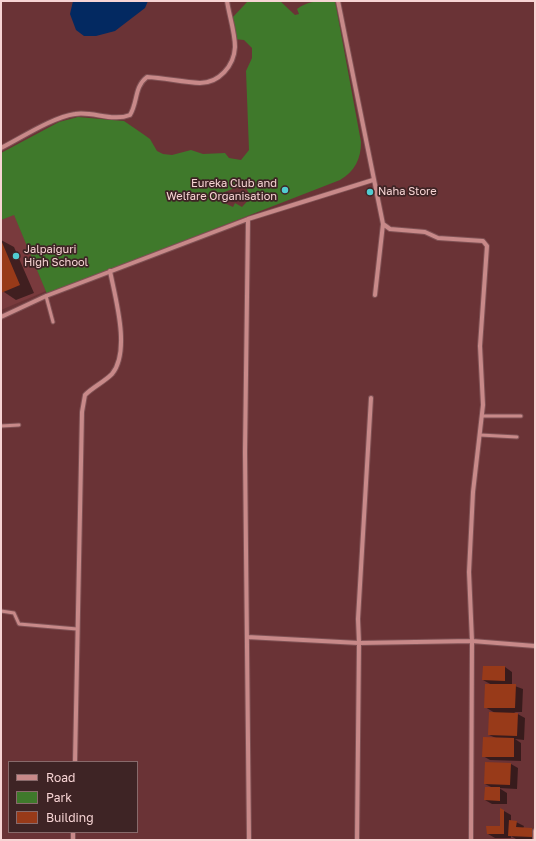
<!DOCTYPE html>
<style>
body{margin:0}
#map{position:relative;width:536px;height:841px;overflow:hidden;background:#6a3336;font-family:"Golos Text",sans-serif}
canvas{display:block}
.frame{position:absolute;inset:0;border:2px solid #f7d4d4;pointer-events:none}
.legend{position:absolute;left:8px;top:761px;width:130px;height:72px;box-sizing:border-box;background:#3e2425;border:1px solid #886a6b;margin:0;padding:5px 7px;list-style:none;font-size:12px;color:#f7d4d4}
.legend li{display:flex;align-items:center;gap:8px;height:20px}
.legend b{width:20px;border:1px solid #886a6b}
</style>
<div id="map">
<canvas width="536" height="841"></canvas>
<div class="frame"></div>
<ul class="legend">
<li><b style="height:5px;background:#c88989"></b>Road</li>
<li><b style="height:11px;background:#3f792b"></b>Park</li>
<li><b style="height:11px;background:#983a19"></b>Building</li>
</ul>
</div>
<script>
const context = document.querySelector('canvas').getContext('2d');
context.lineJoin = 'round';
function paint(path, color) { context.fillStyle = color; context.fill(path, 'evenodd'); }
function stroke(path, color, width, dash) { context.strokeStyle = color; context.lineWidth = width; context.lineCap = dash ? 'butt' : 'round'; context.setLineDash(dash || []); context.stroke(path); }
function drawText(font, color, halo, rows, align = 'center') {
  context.font = font + ' "Golos Text",sans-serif'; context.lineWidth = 3.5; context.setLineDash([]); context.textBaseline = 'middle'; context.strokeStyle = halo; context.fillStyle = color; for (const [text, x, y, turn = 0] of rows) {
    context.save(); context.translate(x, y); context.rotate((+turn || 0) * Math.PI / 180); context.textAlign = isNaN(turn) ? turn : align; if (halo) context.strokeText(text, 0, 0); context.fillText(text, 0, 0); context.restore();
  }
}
paint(new Path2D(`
 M14,214l32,77 -45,19v-90z`), '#793a3d');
paint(new Path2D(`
 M248,1h32l15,14 4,-1 -2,-5c12,-9 23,-8 38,-8l26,141c0,17 -6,29 -21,38l-293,114 -33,-79 -13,5v-67l58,-31 19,-5 46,4 19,13 7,5 7,12 6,3 9,1 19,-5 12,4 22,-1 4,5 12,2 8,-10 -3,-79 6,-13v-10l-8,-8 -10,-1 -1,-22zM238,187l8,1 5,9 -9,10 -7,-4 -2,4 -17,-8 3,-5z`), '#3f792b');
paint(new Path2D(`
 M73,1h75l-3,7 -30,23 -19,5h-12l-8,-6 -6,-16z`), '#032961');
paint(new Path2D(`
 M1,240l13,7 20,46 -18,7 -15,-10z
 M505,667l7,5v13l11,4 -1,23h-8l11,6 -1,22 -9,-1 6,4v18l-31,-1 -7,-4 13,-18 -7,-3 6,-22 -10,-6 7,-22 -9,-5z
 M511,764l7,4 -1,21 -18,-1 8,5v11h-15l-7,-4 8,-12 -8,-4z
 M504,811l7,4v6l5,1 8,4 -1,3 12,2v9l-19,-1 -5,-3v2h-16l-7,-4 13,-8z`), '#0007');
paint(new Path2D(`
 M1,240l19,45 -19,8z
 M483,666h22v15l-23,-1z
 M485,684h31l-1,24h-31z
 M489,712l29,1 -1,23 -29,-1z
 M483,737l31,1v19h-32z
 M485,762l26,1 -1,22 -26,-1z
 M485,787h15v14l-16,-1z
 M500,808l4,2v24h-17l-1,-8h14z
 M509,820l8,1 -1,6 16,1v9l-24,-1z`), '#983a19');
const service = new Path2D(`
 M46,296l7,26
 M482,416h39
 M1,426l18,-1
 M480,435l37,2
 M1,611l13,2 5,11 58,5`);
const minor = new Path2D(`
 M338,1l45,223 7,5 35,3 13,6 45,3 4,5 -7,100 3,59 -10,87 -4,80 3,69 -1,199
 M1,148c20,-10 52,-31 74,-34 18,-3 37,8 55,1 8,-13 4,-28 17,-38 18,1 35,5 53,6 19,0 34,-17 35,-36 0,-15 -6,-32 -8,-46
 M375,295l8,-71
 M1,317l45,-21 202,-77
 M247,637l112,6 113,-2 63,5
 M75,762l7,-350 3,-17c8,-8 19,-13 27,-21 19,-23 3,-77 -2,-103
 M73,840v-8
 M249,840l-4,-388 3,-233 125,-39
 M357,840l2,-197 -1,-24 13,-221
 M535,840v-9`);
stroke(service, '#7f5154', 5);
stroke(minor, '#7f5154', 6);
stroke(service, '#c88989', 3);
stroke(minor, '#c88989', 4);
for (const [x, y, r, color] of [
 [285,190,4,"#51ccd1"],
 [370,192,4,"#51ccd1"],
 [16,256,4,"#51ccd1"]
]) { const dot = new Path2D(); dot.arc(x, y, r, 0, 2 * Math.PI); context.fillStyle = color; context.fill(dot); stroke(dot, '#3e2425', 1.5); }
drawText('11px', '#f7d4d4', '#3e2425', [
 ["Eureka Club and",277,184,"right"],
 ["Welfare Organisation",277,197,"right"],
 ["Naha Store",378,192],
 ["Jalpaiguri",24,250],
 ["High School",24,263]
], 'left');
</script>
